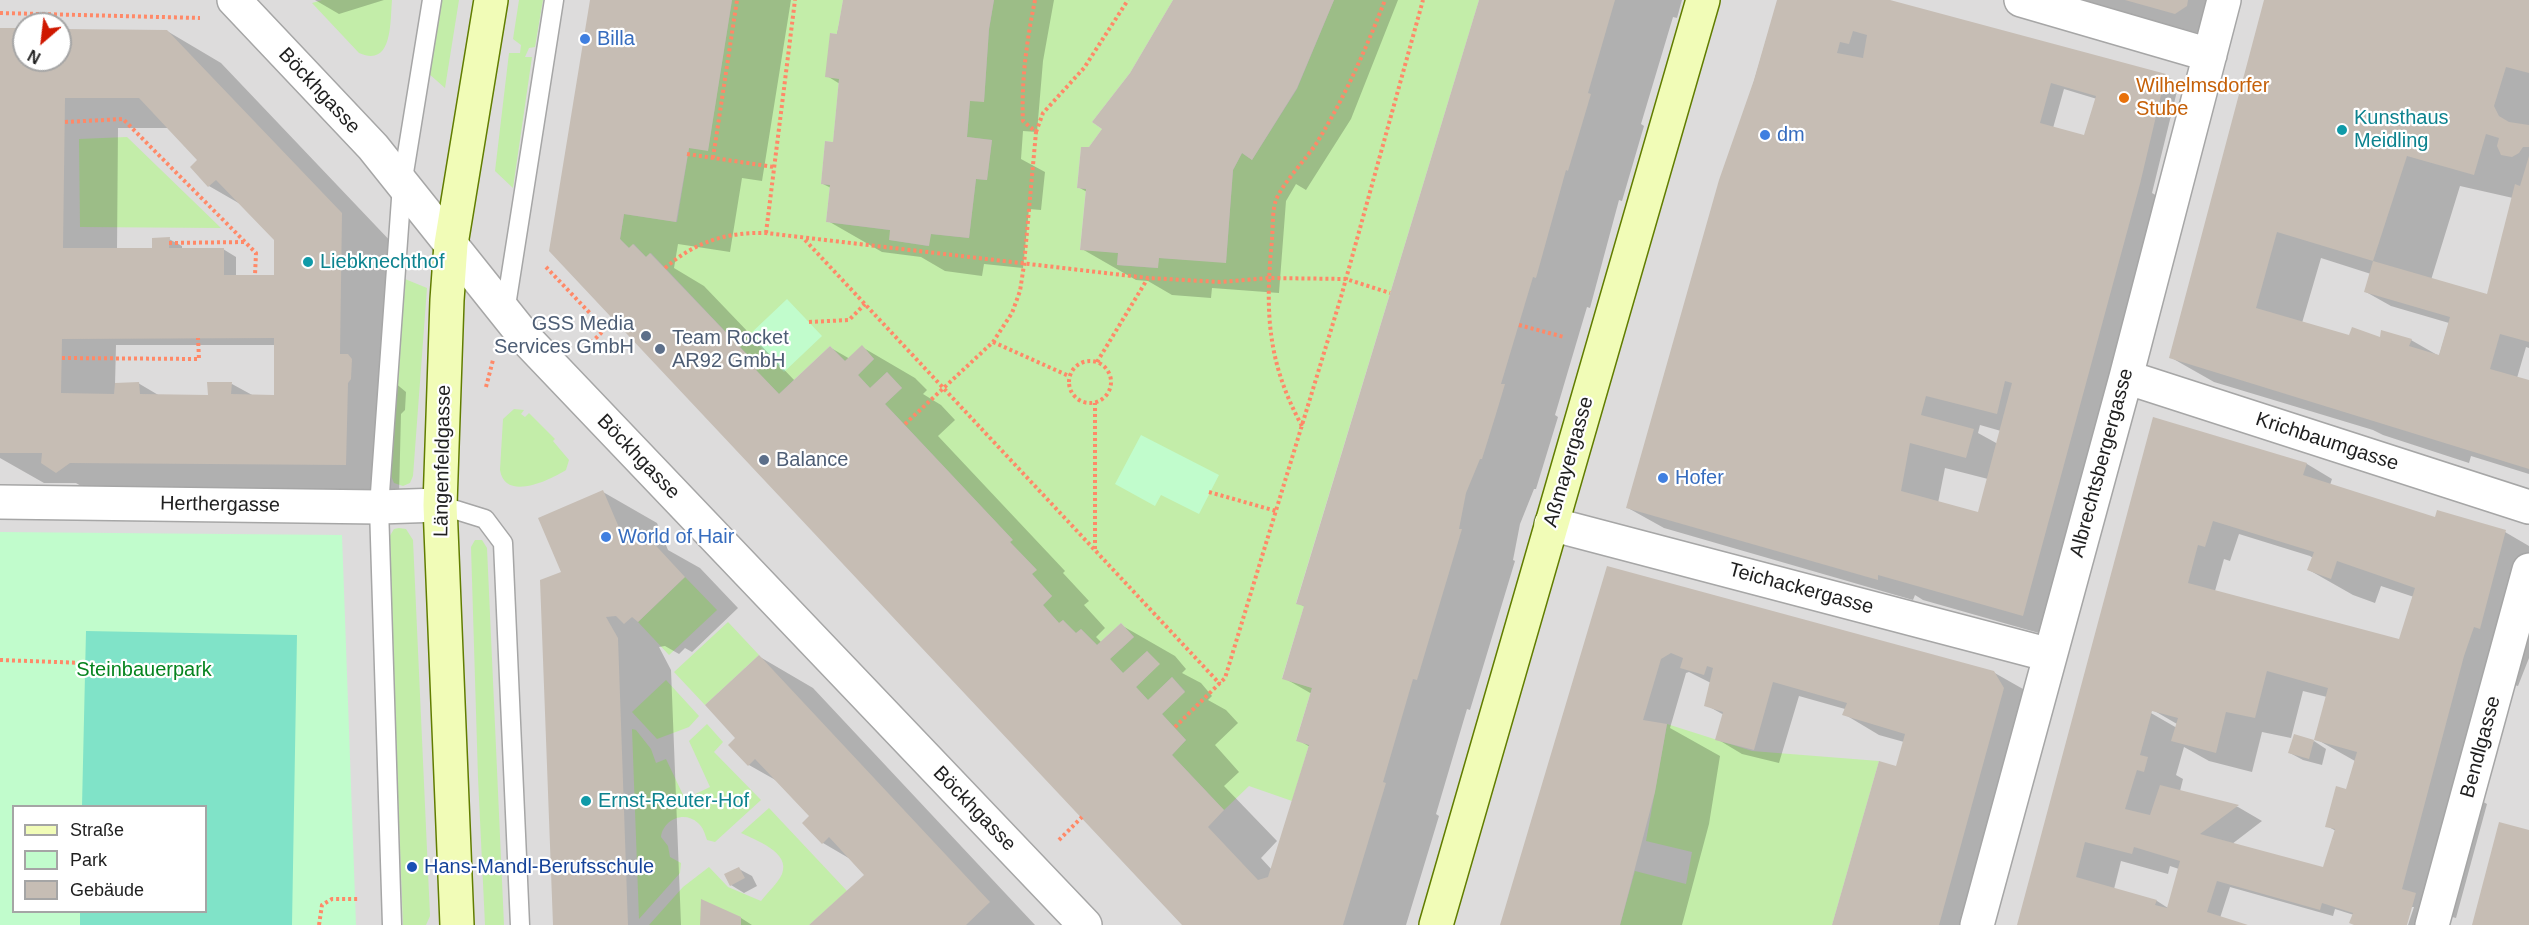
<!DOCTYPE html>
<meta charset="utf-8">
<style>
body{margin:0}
#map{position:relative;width:2529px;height:925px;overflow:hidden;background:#f1eee5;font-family:Arial,sans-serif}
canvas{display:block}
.legend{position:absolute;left:12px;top:805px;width:195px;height:108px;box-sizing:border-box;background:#fff;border:2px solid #a5a5a5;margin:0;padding:8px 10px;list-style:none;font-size:18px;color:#1f1f1f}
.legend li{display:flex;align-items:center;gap:12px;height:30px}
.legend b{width:30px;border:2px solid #a5a5a5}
.north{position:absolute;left:12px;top:12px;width:60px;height:60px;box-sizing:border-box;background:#fff;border:2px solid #a5a5a5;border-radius:50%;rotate:208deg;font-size:16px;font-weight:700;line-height:24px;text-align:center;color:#1f1f1f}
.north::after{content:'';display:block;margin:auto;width:21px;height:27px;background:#cf1800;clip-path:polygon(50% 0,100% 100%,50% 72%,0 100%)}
</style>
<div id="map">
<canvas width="2529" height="925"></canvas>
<ul class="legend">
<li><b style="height:8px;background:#f1fcb7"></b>Straße</li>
<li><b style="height:16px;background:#c1fccc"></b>Park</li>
<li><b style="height:16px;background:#c6bdb4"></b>Gebäude</li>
</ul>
<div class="north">N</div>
</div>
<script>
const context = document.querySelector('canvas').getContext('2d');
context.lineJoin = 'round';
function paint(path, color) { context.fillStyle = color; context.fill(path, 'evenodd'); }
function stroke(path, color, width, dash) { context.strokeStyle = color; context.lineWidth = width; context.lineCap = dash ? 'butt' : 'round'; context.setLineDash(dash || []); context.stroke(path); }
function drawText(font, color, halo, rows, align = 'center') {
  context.font = font + ' Arial,sans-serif'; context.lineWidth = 4.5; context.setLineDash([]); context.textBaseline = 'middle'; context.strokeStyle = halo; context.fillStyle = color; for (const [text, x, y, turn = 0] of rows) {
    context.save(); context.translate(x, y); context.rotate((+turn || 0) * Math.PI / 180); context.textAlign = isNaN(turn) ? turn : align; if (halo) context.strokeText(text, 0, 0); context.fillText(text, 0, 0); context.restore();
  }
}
paint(new Path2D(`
 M0,0h2529v925h-2529zM24,24h36v36h-36zM14,806h192v106h-192z`), '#dddcdc');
paint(new Path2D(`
 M322,0h70c-2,22 1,68 -33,53l-47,-50z
 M440,0h19l-14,88 -17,-15z
 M519,0h24l-8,47 -6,1 -4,9h7l-19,131 -18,-17 14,-118h11l1,-8 -8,-6z
 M732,0h111l-6,34 -7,-1 9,46 -6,63 -8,-1 -4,43 9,1 -4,37 64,8v10l38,6 3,-12 38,4 7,-59 11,1 5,-40 -25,-3 3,-36h14l5,-71 5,-30h179l-43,73 -38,49 10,7 -13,18h-8l-4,41 9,1 -6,60 38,4 -1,12 40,3 2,-10 67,4 7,-92 9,-17 10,7 45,-71 37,-89h145l-183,603 8,3 -22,72 30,10 -16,52 13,5 -17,56 -43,-15 -25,24 -52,-55 14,-15 -24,-26 23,-23 -13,-14 -24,23 -12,-13 23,-23 -12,-13 -24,22 -13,-14 24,-22 -13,-14 -24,22 -16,-16 -5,4 -13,-13 -4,3 -16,-18 9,-9 -20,-22 4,-5 -26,-27 2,-3 -127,-135 17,-16 -15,-16 -17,16 -12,-13 16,-16 -12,-13 -17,15 -15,-15 -51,48 -23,-24 2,-4 -107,-113 -5,4 -12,-13 -5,4 -9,-9 4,-25 53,8 12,-74 19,2z
 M127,137l94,91 -141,-1 -1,-88z
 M405,279l22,9 -14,188 -3,7 -7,3 -9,-3 -3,-7z
 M514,409l10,1 -3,4 4,3 4,-4 26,26 -2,2 16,19 -3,10c-16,10 -61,32 -66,0l3,-51z
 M399,528l7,1 7,11 17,376 -4,9h-23l-15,-386 6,-10z
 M475,540h7l5,8 17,377h-19l-7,-147 -7,-231z
 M685,577l32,33 -48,45 -31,-33z
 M728,622l31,33 -54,50 -31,-33z
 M666,680l33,36 -10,11 -32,12 -25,-27z
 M707,724l16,18 -9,10 47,48 -46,42 -8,-2c-2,-6 -4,-13 -9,-17 -14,-13 -35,-3 -37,14l7,9 2,11 11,6 -1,10 -41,46 -7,-190 4,1 15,19 5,14 10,-4 19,40 25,-12 -21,-46z
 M1667,724l85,27 127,10 -47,164h-212l15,-54 51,13 6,-32 -46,-11z
 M769,808l78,83 -38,34h-160l34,-38 26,-20 19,20 33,14c6,-8 17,-18 21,-27 9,-22 -27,-34 -41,-41z`), '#c3eda9');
paint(new Path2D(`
 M787,299l35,37 -38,36 -35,-37z
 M1141,435l78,40 -20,39 -38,-19 -6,11 -40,-22z
 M0,532l342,3 14,390h-356zM14,806h192v106h-192z`), '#c1fccc');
paint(new Path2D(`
 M86,631l211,4 -5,290h-212v-13h126v-106h-124z`), '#80e3c8');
paint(new Path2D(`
 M315,0h69l-45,14z
 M591,0h200l-29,181 -20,-3 -12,74 -52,-8 -4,24 30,18 91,95 36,-33 19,11 12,-12 53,31 12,12 -4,4 18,11 14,15 -17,16 127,135 -2,2 26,28 -5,4 21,23 -9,9 6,6 19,-18 54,31 11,13 -4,4 19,10 11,13 -4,4 18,10 12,13 -23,22 24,27 -15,14 53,55 -16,17 11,12 38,-123 -12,-7 14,-46 -28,-16 21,-71 -7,-4 183,-603h201l-5,18 -4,-1 -32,107 3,2 -22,75 -3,-1 -29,108 -3,-1 -32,108 3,2 -22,72h-2l-14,35 -7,36 2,1 -45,149 -3,-1 -31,105 3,2 -33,109h-222l-634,-675z
 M845,0h209l-11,61 -6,71 -14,-1 -2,28 24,13 -4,38 -12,-1 -6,59 -39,-4 -2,12 -37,-5 -24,-14 -39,-5 -54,-31 3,-33 -8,-4 11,-40 6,-60 -13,-8z
 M1174,0h224l-47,119 -45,71 -10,-6 -10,17 -7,92 -67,-5 -1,10 -39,-3 -24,-14 -12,-1 -54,-31 5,-57 -9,-5 12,-39 14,-19 27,-55z
 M1778,0h108l280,76 13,7 -27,110 12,7 -97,441 -144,-41 -8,-5 -2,5 -249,-72 -36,-20zM2064,89l33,10 -12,37 -32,-8zM1980,425l21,6 -3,13 -20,-11zM1945,468l43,11 -9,35 -41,-11z
 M2080,0h159l-20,39z
 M2266,0h263v348l-3,-1 -9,31 12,4v92l-58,-18 -2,7 -86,-28 -10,-5 -159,-48 -44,-25zM2460,186l53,12 -18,100 -64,-18zM2321,258l50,16 -5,18 25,14 58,17 -10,33 -28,-16 -62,-3 -47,-14z
 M0,30h24v30h36v-30l107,1 54,32 174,183 -1,136 12,10 -1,18 -4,4 -2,81 -289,8 -34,-20h-32l-44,-25zM118,128h51l31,32 9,26 33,19 33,34v37l-39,1v-20l-13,-8h-41v-3l-13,-7 -15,10 -37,1zM116,345h159v52l-21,-1 -22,-12 -23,12h-49l-22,-13 -23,2z
 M2154,419l153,45 25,15 -2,6 106,34 69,13 24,14v112l-11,28 -19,-5 -30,113 18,10 -31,114 -30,-8 -4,15h-14l6,-18h-3l-6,18h-50l-1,-10 -19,-6 -2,7 -103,-29 -10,31 24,7h-225zM2239,534l71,22 3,2 -4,12 44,25 22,8 6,-17 33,11 -14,44 -185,-50 9,-32 6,2zM2303,691l24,6 -11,42 39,22 -8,30 -20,35 9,5 -5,40 -99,-27 30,-23 -24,-14 -58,-16 3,-12 -7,-4 8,-28 25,14 43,11 10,-40 29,6zM2146,706l31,18v4l-33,-19zM2121,861l47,13 2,-8 9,3 -11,39 -11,-7 -43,-12z
 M603,492l54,31 11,27 32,18 38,40 -46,44 -7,-4 -6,6 -14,-8 -6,1 12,23 10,255h-126l8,-353z
 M1608,568l385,104 37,21 -50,232h-146l63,-157 7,-26 -25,-7 -35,-21 1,-5 -46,-13 -20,67 -37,-9 -25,-15 7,-24 -18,-10 5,-22 -22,-11 -3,1 -16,55 50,28 -11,68 -27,101h-181z
 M760,657l53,31 222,237h-224l55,-50 -14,-15 -29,-17 -12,-27 -32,-34 -30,-17 -12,-27z
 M2314,741l12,8 -4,16 -19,-5 -13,-7z
 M739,869l13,7 5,10 -13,7 -13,-8z
 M741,918l11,7h-50z`), '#0003');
paint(new Path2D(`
 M590,0h142l-24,151 -19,-3 -13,74 -52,-8 -4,25 9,9 4,-4 13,13 4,-4 109,114 -3,3 23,24 51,-48 15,15 17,-16 12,14 -16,16 12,13 17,-16 15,16 -17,16 128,136 -3,2 27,28 -5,4 20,22 -9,9 16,18 4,-3 13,13 5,-4 16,16 24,-22 13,14 -24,22 13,14 24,-22 13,13 -24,23 12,13 24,-23 13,15 -23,22 24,26 -14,15 52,55 -16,17 50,53 10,-3 41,-132 -13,-4 16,-53 -30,-9 22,-73 -8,-2 183,-604h136l-27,93 3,1 -23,77 -2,-1 -30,108 -3,-1 -32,107h4l-9,30 -14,45h-2l-14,34 -7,36h3l-45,151 -4,-1 -30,103 3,1 -43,142h-161l-633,-674z
 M843,0h151l-5,29 -5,73 -14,-1 -3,36 25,3 -5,40 -11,-1 -7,59 -38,-4 -2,12 -40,-6 1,-10 -64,-8 4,-37 -9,-1 4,-43 8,1 6,-63 -14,-2 5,-44 7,1z
 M1173,0h161l-37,88 -45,72 -10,-7 -9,17 -7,93 -67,-5 -1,10 -41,-3 1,-12 -38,-3 6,-61 -9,-1 4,-41h8l13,-18 -10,-7 38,-49z
 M1777,0h113l276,74 -26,110 -117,432 -145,-41v5l-252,-72 93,-328 35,-100zM1853,31l14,4 -4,23 -26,-5 3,-11 9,2zM2051,83l45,13 -12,39 -44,-12zM2005,381l7,2 -34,129 -77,-21 9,-48 56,15 8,-29 -53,-14 5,-19 71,18z
 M2125,0h63l-1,6 -12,8z
 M2264,0h265v73l-23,-6 -12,39 5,10 10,6 20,3v22h-6l-4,6 -7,4 -11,-2 -4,-9 2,-8 -13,-4 -12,41 -67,-19 -34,105 -96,-29 -21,76 93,27 3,-8 28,10 1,-7 31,9 -3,7 30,9 11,-38 -86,-25 9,-31 114,33 28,-110 5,2 9,-30v186l-29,-8 -10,35 39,11v89l-360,-111z
 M0,28h24v32h36v-31l107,1 175,183 -2,141h8l4,5 -1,20 -3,4 -2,82 -276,-2 -14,10 -15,-10 1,-10h-42zM65,98h74l58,62 -7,7 18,20 8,-7 58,60v35h-50v-27h-55l1,-11 -18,1v10h-89zM274,338v57l-43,-1 1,-12h-25l1,13 -68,-1 -1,-12 -24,1 -1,11 -53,-1 1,-54z
 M2153,417l154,46 -4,12 132,42 2,-7 69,20 -26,99 -6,-2 -10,29 -62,233 14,4 -9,32h-53l-5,-2 4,-10 -31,-10 -2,7 -103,-29 -10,31 41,13h-231zM2213,521l101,31 -7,18 24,9 6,-18 78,27 -16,51 -211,-56 10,-38 7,2zM2267,671l61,17 -14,52 43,12 -11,37 -10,-3 -11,41 10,2 -12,38 -123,-33 39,-29 -79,-20 -10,30 -25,-6 12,-39 7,2 4,-15 -8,-2 12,-44 26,7 -7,23 45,12 10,-41 29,6zM2085,842l47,12 2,-7 46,14 -13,47 -12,-3 2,-5 -81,-23z
 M603,490l23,54 20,-9 39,42 -47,45 -6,-5 -8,7 -8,-8 -10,1 12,21 10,287h-75l-13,-345 21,-8 -23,-54z
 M1607,566l387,105 10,17 -65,237h-107l47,-164 17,5 9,-32 -63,-19 5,-12 -74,-21 -19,68 -39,-10 8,-28 -19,-6 9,-38 -6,-2 -3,9 -24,-7 3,-10 -12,-5 -10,6 -18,61 24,4 -12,68 -35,133h-120z
 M759,655l231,247 -24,23h-157l55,-50 -35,-38 -7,7 -20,-21 7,-7 -54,-57 -7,7 -20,-21 7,-7 -30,-33z
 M2294,734l20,6 -5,19 -21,-6z
 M2499,822l30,8v95h-57z
 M739,867l6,11 -15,8 -6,-12z
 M701,899l40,18v8h-41z`), '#c6bdb4');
const lane = new Path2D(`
 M505,312l49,-312
 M440,505l45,14 18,24 17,382
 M392,925l-13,-418 23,-322 30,-185`);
const street = new Path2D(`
 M234,0l139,147 155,194 557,584
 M2021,0l189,55
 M2126,377l403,130
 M0,502l379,5 61,-2
 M1551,524l499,131
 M1977,925l149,-548 98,-377
 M2432,925l97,-355`);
const secondary = new Path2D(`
 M457,925l-17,-420 7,-205 4,-56 40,-244
 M1436,925l267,-925`);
stroke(lane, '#a6a6a6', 21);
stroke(street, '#a6a6a6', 36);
stroke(secondary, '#617d00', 36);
stroke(new Path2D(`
 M0,13l200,5
 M65,122l58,-3 133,134 -1,22
 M1036,132l7,-19 41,-45 44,-68
 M687,154l87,13
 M713,158l24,-158
 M766,233l29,-233
 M805,240l415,444
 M169,243l76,-1
 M546,267l59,62
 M665,268c30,-26 61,-36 101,-35l382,45 72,4 48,-4 78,1 44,14
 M809,322l40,-2 16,-16
 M1519,325l45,12
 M993,342l76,34
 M587,347l27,-27
 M62,358l137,1 -1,-21
 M1069 382a21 21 0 1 1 42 0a21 21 0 1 1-42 0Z
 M1097,362l51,-84
 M486,387l7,-27
 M905,424l88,-82 19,-29 8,-22 4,-26 12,-133 -13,-11c-2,-40 4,-82 12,-121
 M1302,426c-35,-64 -37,-115 -30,-186 1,-12 0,-29 4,-40 6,-16 30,-41 40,-56 28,-45 50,-95 69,-144
 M1209,492l67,19
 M1095,549v-146
 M0,660l85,3
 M1175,727l50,-49 116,-381 82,-297
 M1059,840l23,-23
 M319,925l3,-20 10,-6h27`), '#ff8968', 4, [3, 3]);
stroke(lane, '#fff', 18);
stroke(street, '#fff', 33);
stroke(secondary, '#f1fcb7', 33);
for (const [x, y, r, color] of [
 [585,39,6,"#3f7fe0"],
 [2124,98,6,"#e8710a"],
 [2342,130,6,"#0f9aa8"],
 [1765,135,6,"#3f7fe0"],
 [308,262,6,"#0f9aa8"],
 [646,336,6,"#5c6f8a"],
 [660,349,6,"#5c6f8a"],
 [764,460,6,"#5c6f8a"],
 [1663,478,6,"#3f7fe0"],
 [606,537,6,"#3f7fe0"],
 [586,801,6,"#0f9aa8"],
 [412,867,6,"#1a4fb4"]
]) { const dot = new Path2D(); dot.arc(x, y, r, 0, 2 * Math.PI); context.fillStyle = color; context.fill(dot); stroke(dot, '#fff', 2); }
drawText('20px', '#366cbe', '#fff', [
 ["Billa",597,39],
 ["dm",1777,135],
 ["Hofer",1675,478],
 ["World of Hair",618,537]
], 'left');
drawText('20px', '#c56008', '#fff', [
 ["Wilhelmsdorfer",2136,86],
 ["Stube",2136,109]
], 'left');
drawText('20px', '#1f1f1f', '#fff', [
 ["Böckhgasse",319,91,47],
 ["Krichbaumgasse",2327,442,18],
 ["Böckhgasse",638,457,46],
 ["Längenfeldgasse",443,461,-89],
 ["Aßmayergasse",1569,462,-74],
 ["Albrechtsbergergasse",2102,463,-75],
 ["Herthergasse",220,505,1],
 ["Teichackergasse",1801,589,15],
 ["Bendlgasse",2481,747,-75],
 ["Böckhgasse",974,809,46]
]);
drawText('20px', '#0d838f', '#fff', [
 ["Kunsthaus",2354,118],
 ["Meidling",2354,141],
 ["Liebknechthof",320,262],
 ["Ernst-Reuter-Hof",598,801]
], 'left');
drawText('20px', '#4e5e75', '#fff', [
 ["GSS Media",634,324,"right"],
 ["Services GmbH",634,347,"right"],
 ["Team Rocket",672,338],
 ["AR92 GmbH",672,361],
 ["Balance",776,460]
], 'left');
drawText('20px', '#06841f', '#fff', [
 ["Steinbauerpark",144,670]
]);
drawText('20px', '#164399', '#fff', [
 ["Hans-Mandl-Berufsschule",424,867]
], 'left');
</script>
